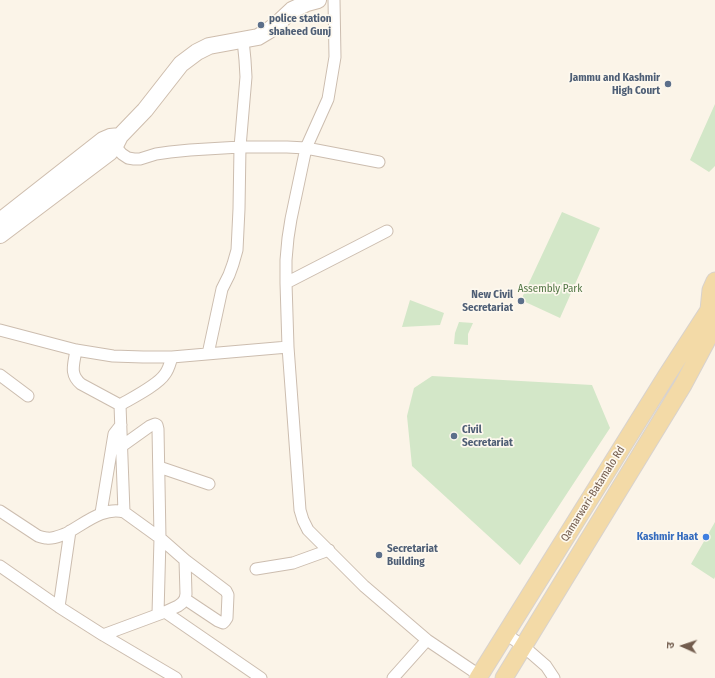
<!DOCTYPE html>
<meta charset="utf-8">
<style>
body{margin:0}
#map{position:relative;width:715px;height:678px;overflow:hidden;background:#fbf4e8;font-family:"Fira Sans Condensed","Noto Sans Devanagari",sans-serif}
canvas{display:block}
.north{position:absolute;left:663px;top:626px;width:40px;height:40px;-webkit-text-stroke:3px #fdf8ee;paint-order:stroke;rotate:273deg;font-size:11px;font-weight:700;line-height:16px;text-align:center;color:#735d4e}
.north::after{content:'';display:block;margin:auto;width:14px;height:18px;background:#735d4e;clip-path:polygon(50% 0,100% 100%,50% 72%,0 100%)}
</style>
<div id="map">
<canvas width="715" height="678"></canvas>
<div class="north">उ</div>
</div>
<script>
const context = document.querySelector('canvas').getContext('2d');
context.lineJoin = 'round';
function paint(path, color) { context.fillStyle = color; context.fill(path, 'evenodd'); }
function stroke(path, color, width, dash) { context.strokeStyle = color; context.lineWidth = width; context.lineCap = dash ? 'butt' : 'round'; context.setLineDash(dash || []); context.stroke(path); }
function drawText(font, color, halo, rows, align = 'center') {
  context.font = font + ' "Fira Sans Condensed",sans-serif'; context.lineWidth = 3.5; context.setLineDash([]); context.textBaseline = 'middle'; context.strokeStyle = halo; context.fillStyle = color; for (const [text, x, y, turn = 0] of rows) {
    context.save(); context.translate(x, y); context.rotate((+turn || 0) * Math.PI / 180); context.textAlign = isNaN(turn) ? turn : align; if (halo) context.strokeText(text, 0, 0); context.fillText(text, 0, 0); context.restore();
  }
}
paint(new Path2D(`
 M715,104v62l-6,6 -19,-12z
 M562,212l38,16 -40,90 -39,-18z
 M410,300l34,13 -4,12 -38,2z
 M459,322l14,1 -5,11v11l-14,-1 1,-11z
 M432,376l160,9 18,43 -90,137 -108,-99 -5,-50 7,-28z
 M715,522v55l-1,2 -23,-15z`), '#d3e7c8');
const street = new Path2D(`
 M334,0l1,57 -7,42 -22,49 -15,71 -3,19 -2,22v23l2,64 12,163 3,10 5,10 56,56 63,54 52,35
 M115,146l7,8 6,4 6,1h6l16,-5 14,-2 20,-2 50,-3h47l19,1 73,14
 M286,283l72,-37 29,-15
 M0,330l76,20 37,6 30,1h29l116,-10
 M76,350c-2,14 -7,24 5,34l39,21c12,-7 38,-20 45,-31 4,-5 5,-11 7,-17
 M208,354l14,-65 7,-14 4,-11 4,-14 2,-41 1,-62 6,-70 -1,-17 -2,-20
 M0,375l28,21
 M120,405l4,107
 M122,446l28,-20 5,-2 2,1 1,4 2,109 -2,76
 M159,467l50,17
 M0,511l38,25c3,1 6,2 9,2 6,1 12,-2 18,-4 18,-9 38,-28 59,-22l36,26 25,22 1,34 -1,5 -3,4 -4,3 -13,6 -62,23
 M101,513l12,-73 1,-6 7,-9
 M0,566l59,41 44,28 73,43
 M256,569l37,-6 36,-13
 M185,599l33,22 5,2 2,-2 2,-3 1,-23 -2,-4 -41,-31
 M59,607l11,-76
 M165,612l96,66
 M506,634l17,12 23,20 8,12
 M393,678l34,-38`);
const secondary = new Path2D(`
 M0,221l103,-81 7,-3 10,-1
 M0,235l110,-83 5,-6 5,-10 25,-26 36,-46 16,-12 12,-6 49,-9 10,-6 8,-6 16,-15 15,-7 11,-3`);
const primary = new Path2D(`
 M709,310l2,-20 4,-9
 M478,678l189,-303 48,-74
 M504,678l179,-293 32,-60`);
stroke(street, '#ccbdaf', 13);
stroke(secondary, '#cebdad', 18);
stroke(primary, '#d8d2cd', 19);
stroke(street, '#fff', 11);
stroke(secondary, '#fff', 16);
stroke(primary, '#f3daa7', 17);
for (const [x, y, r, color] of [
 [261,25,4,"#5c6f8a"],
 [668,84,4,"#5c6f8a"],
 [521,301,4,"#5c6f8a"],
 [454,436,4,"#5c6f8a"],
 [706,537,4,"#3f7fe0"],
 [379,555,4,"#5c6f8a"]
]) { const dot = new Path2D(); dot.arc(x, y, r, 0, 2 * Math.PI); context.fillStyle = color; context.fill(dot); stroke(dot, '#fdf8ee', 1.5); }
drawText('bold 11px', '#4e5e75', '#fdf8ee', [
 ["police station",269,19],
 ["shaheed Gunj",269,32],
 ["Jammu and Kashmir",660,78,"right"],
 ["High Court",660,91,"right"],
 ["New Civil",513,295,"right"],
 ["Secretariat",513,308,"right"],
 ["Civil",462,430],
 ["Secretariat",462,443],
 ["Secretariat",387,549],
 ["Building",387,562]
], 'left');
drawText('11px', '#547847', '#fdf8ee', [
 ["Assembly Park",550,289]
]);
drawText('11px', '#735d4e', '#fdf8ee', [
 ["Qamarwari-Batamalo Rd",593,494,-58]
]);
drawText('bold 11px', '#366cbe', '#fdf8ee', [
 ["Kashmir Haat",698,537]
], 'right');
</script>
